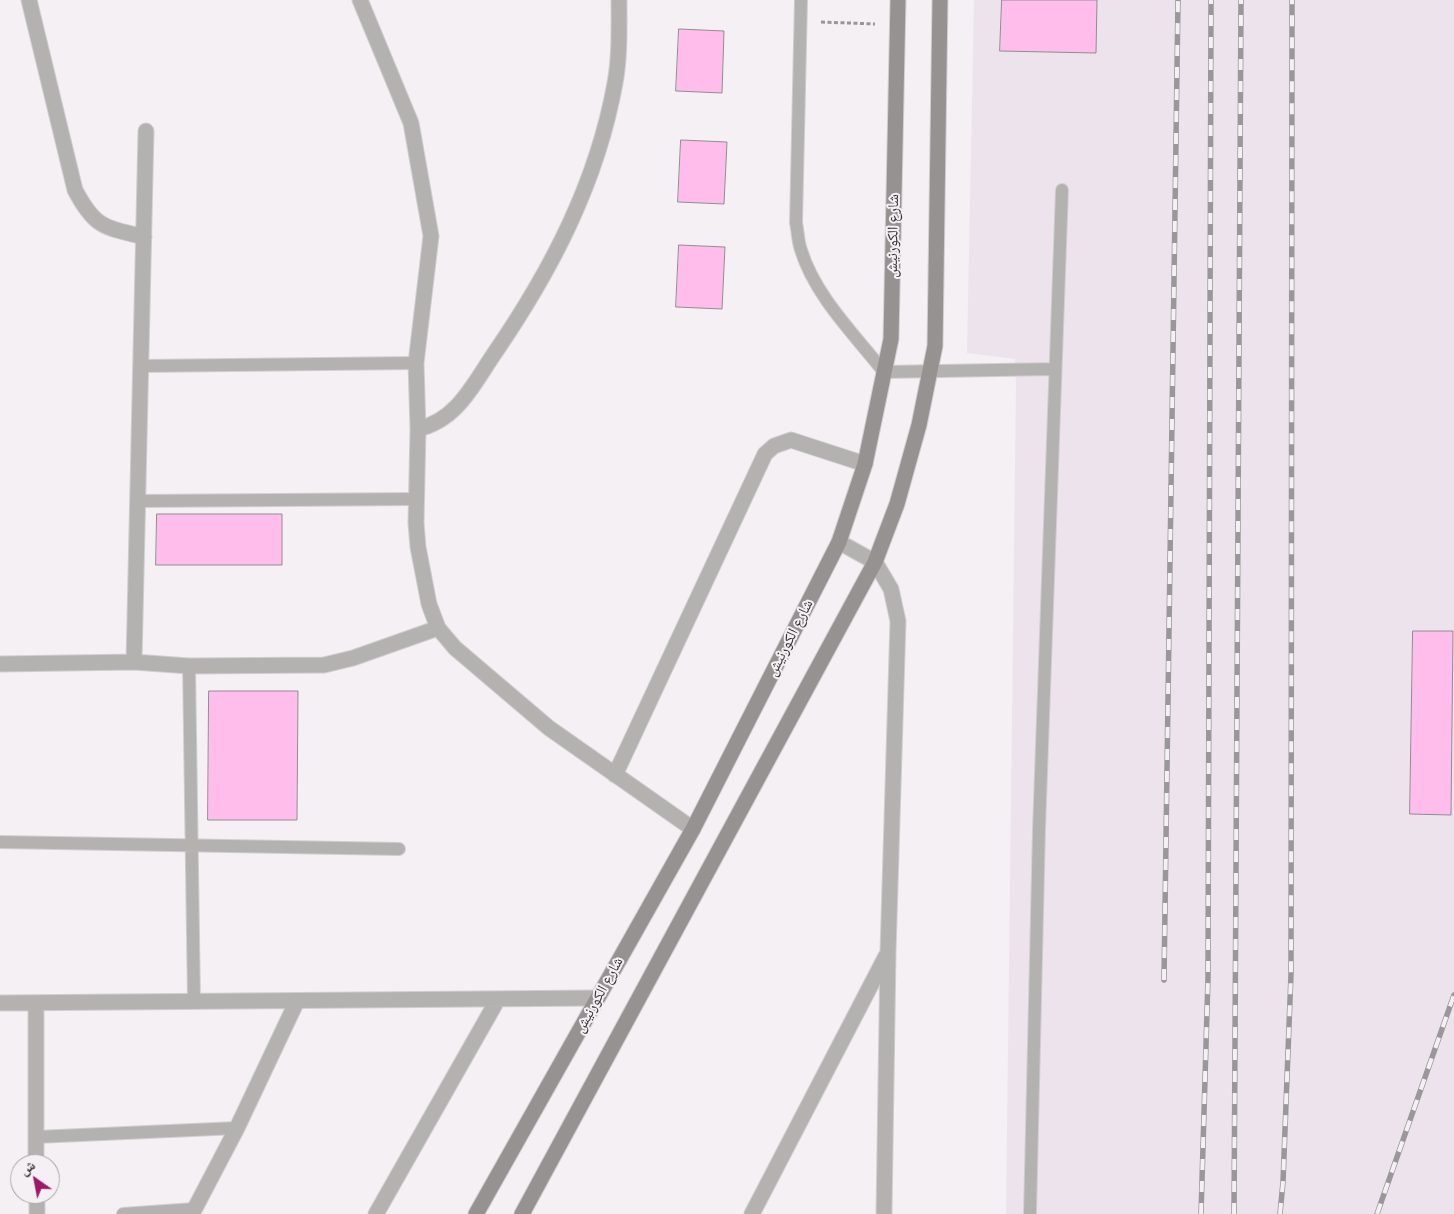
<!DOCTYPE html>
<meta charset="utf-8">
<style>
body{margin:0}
#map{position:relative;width:1454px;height:1214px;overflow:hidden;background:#f4f0f4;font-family:Montserrat,"Noto Naskh Arabic",sans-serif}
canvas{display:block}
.north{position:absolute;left:10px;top:1154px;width:50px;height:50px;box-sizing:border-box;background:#f4f0f4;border:1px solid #a7a4a7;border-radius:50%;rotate:327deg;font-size:14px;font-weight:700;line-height:20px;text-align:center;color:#343234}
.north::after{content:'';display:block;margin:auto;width:18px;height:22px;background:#9e1969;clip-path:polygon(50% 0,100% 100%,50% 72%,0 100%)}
</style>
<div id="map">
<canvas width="1454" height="1214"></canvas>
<div class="north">ش</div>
</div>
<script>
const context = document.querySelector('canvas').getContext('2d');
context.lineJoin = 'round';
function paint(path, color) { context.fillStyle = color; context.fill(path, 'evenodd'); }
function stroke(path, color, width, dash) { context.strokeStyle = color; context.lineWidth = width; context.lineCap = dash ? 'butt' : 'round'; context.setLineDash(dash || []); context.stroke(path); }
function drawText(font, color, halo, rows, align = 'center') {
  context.font = font + ' Montserrat,"Noto Naskh Arabic",sans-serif'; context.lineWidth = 4; context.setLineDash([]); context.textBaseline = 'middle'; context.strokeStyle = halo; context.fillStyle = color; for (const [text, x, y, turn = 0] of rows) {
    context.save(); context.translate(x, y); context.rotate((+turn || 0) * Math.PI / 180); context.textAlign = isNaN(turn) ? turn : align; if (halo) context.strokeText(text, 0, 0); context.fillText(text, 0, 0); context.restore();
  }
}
paint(new Path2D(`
 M974,0h480v1214h-448l10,-830 -1,-25 -48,-6z`), '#ede3ed');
const building = new Path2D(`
 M1002,0h95l-1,53 -96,-2z
 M679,29l45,2 -2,62 -46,-2z
 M681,140l46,2 -3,62 -46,-2z
 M679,245l46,2 -3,62 -46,-2z
 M157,514h125v51h-126z
 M1413,631h40l-2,184 -41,-1z
 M209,691h89l-1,129h-89z`);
paint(building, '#ffbdec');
stroke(building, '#918d8f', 1);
const lane = new Path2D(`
 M801,0l-5,223c2,9 2,19 5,27 14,46 54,85 83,122l170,-3
 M141,366l275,-3
 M138,501l279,-2
 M189,666l5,336
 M0,842l399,7
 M36,1137l201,-9
 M123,1214l71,-5
 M1030,1214l9,-385 23,-639`);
const street = new Path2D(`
 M29,0l46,190c20,38 29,37 69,47
 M360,0l51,123 20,113 -15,127 2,66 -2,94 2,24 11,57 9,24 17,20 94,80 144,101
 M418,429c39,-9 55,-44 76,-75 57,-83 103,-171 121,-271 5,-27 4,-56 4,-83
 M839,542l36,20 16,27 7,32 -10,331 -4,262
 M134,662l12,-531
 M0,664l134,-2 55,4 135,-1 29,-7 85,-30
 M615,775l150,-321 9,-8 17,-6 74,24
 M0,1003l597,-5
 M36,1004v160
 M37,1194v20
 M192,1214l45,-86 60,-127
 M376,1214l122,-215
 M752,1214l134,-258`);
const secondary = new Path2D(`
 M476,1214l217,-385 146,-287 26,-78 26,-125 7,-339
 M522,1214l353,-652 22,-58 22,-79 16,-79 5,-346`);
stroke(lane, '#d1ced1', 14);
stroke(street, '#d1ced1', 17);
stroke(secondary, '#d1ced1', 17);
stroke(new Path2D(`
 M821,22l54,2`), '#999699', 3, [4, 2.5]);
stroke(lane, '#b4b1b1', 12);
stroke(street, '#b4b1b1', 15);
stroke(secondary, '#969292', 15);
const rail = new Path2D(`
 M1164,980l14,-980
 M1201,1214l7,-236 3,-978
 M1234,1214l7,-1214
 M1280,1214l3,-32 8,-208 1,-974
 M1377,1214l77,-219`);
stroke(rail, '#9a979a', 5.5);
stroke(rail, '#f4f0f4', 4, [11]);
drawText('15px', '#343234', '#f4f0f4', [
 ["شارع الكورنيش",893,236,-89],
 ["شارع الكورنيش",790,638,-63],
 ["شارع الكورنيش",599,995,-61]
]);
</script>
